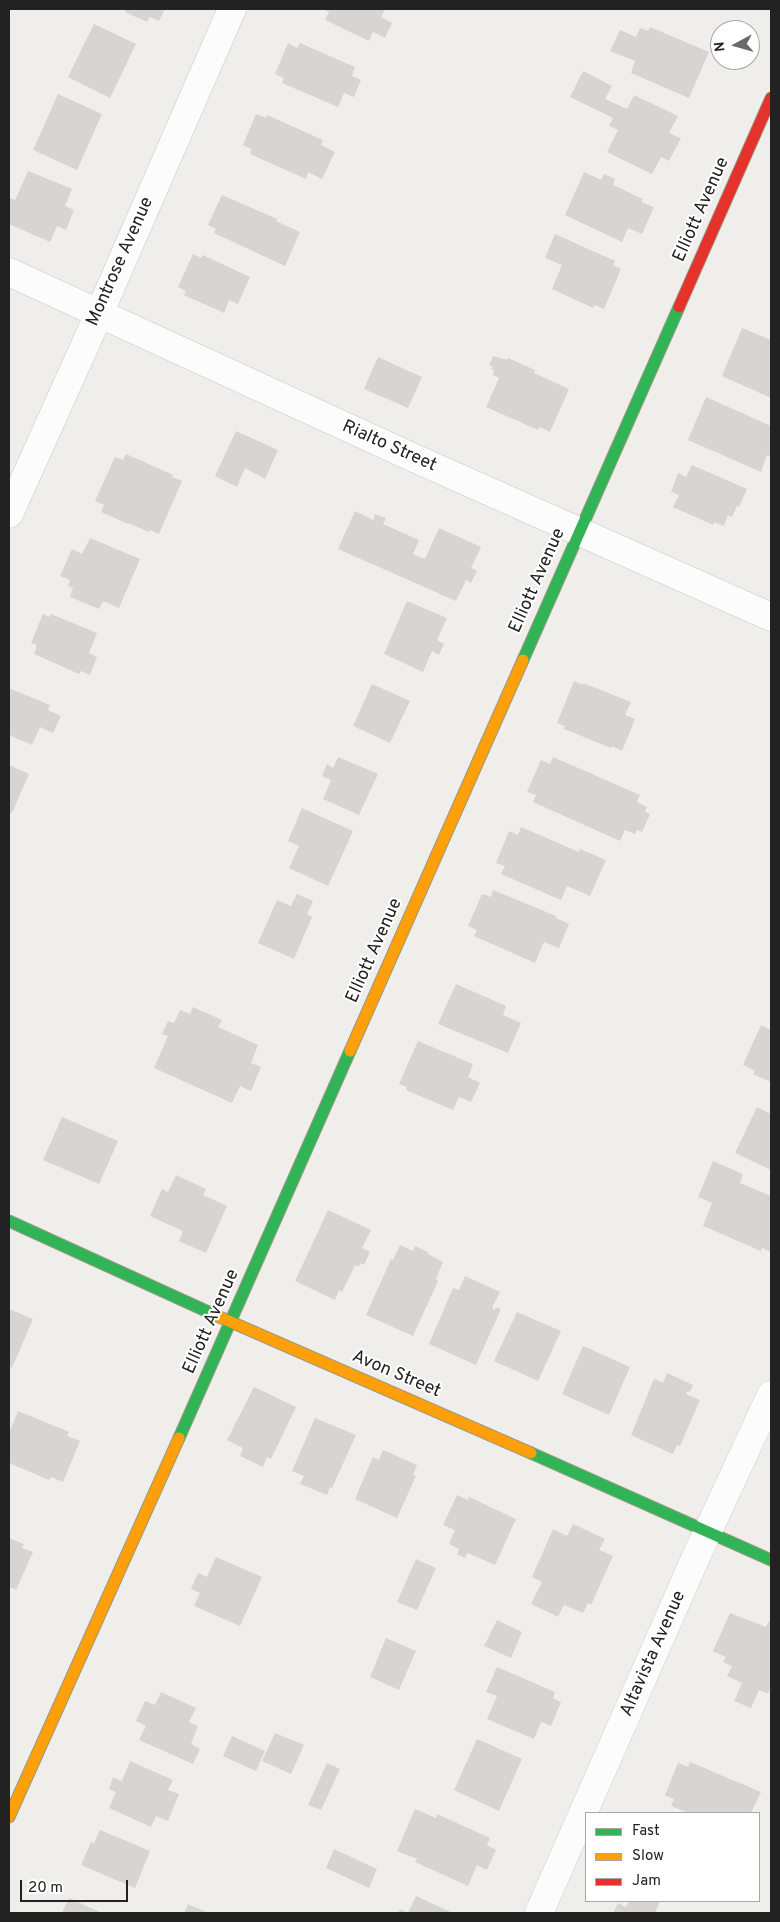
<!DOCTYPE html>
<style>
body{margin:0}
#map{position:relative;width:780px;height:1922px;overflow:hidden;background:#f0eeeb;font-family:Overpass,sans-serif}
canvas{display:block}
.frame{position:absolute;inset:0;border:10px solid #222;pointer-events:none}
.legend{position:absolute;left:585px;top:1812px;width:175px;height:90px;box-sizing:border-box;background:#fff;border:1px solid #a7a7a7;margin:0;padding:6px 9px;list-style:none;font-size:15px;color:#222}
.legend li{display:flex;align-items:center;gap:10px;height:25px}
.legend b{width:25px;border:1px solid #a7a7a7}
.north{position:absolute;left:710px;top:20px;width:50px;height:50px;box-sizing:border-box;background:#fff;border:1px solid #a7a7a7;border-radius:50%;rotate:264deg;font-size:14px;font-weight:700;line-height:20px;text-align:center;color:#222}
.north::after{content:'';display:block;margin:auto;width:18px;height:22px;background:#6a6968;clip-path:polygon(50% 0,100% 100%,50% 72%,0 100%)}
.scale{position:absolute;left:20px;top:1880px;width:108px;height:22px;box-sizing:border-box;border:2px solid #222;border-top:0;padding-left:6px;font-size:15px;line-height:18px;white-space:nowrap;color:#222;-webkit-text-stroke:4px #fff;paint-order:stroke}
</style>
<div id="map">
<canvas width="780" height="1922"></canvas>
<div class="frame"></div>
<ul class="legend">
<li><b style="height:6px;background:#30b455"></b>Fast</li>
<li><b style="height:6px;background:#ff9f0a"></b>Slow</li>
<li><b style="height:6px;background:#e5322d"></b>Jam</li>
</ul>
<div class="north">N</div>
<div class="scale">20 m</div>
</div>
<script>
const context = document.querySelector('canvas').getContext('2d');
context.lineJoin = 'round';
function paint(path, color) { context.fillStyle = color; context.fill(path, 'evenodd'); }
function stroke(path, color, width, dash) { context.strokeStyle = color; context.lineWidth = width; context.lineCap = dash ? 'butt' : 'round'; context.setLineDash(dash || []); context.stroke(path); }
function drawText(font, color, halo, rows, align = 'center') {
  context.font = font + ' Overpass,sans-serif'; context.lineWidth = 4; context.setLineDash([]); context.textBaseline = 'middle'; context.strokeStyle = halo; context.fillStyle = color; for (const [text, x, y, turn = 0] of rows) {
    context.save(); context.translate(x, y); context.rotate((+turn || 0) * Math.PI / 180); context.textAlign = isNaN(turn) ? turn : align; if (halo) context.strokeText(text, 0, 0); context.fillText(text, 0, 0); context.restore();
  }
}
paint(new Path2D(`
 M126,9h39l-6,12 -9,-4 -3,5 -22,-10z
 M322,9h63l-4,8 11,6 -7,15 -12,-6 -4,9 -44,-21 4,-8z
 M94,24l42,20 -26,54 -42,-21z
 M650,27l59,25 -20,46 -58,-25 4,-12 -25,-10 10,-21 16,7 4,-9 8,3z
 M288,43l9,5 3,-5 55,24 -3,9 9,4 -7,17 -10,-4 -6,14 -56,-24 2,-5 -9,-4z
 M583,71l29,15 -7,13 22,10 7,-14 44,21 -9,17 12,5 -12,23 -8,-4 -9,17 -45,-22 11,-22 -9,-4 4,-8 -43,-21z
 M58,94l44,20 -25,56 -44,-20z
 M256,114l10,4 1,-3 56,25 -2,5 14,7 -13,27 -14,-7 -2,7 -56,-25 2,-5 -9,-4z
 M28,171l44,18 -7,17 9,4 -8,20 -9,-4 -7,16 -41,-18v-26l6,2z
 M584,172l17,8 3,-6 11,5 -2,6 30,14 -2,3 13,5 -12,27 -14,-6 -6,14 -57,-27z
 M222,195l55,24 -1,2 24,11 -15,34 -71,-33 2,-4 -8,-4z
 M555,234l60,27 -2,4 8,4 -17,40 -9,-4 -2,3 -41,-19 10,-24 -17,-7z
 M193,254l8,4 2,-3 47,22 -12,27 -9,-4 -5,13 -40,-18 2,-4 -8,-4z
 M742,328l29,12v58l-49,-22z
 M493,356l14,4 1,-2 27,12 -1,3 35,16 -19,43 -10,-5 -2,3 -52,-23 13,-29 -6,-3 1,-4 -3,-2 2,-3 -4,-1z
 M378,357l44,20 -14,31 -44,-19z
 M706,397l65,29v31l-4,-2 -6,17 -73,-32z
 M236,431l42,19 -13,29 -20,-11 -8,19 -22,-11z
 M126,454l47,21 -1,2 10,4 -23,53 -9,-4 -1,2 -21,-9v1l-27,-12 3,-7 -9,-4 20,-44 8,3z
 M692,465l55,24 -8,18 -2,-1 -5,11 -4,-2 -4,11 -10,-4 -1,3 -40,-18 6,-12 -8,-3 7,-19 8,4z
 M355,511l18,9 2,-6 11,4 -3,6 36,16 -6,14 12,5 14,-31 42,19 -10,21 6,3 -6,12 -5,-3 -10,21 -118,-52z
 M90,538l50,21 -21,49 -16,-7 -4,8 -29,-12 3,-9 -5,-2 2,-6 -10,-4 12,-27 10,5z
 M407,601l40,17 -10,22 7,4 -5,11 -7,-4 -9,21 -39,-18z
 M43,614l7,3 1,-3 46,19 -8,20 8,4 -7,18 -9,-4 -2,3 -45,-20 3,-9 -6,-2z
 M574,681l9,4v-2l48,19 -6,13 10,4 -13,32 -10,-5 -1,2 -47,-19 1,-3 -8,-3z
 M372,684l38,17 -20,42 -37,-17z
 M9,688l41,17 -2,5 13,6 -8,17 -13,-6 -8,18 -23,-10z
 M338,757l40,17 -19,41 -36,-16 8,-19 -9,-4 5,-12 6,4z
 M553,757l87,38 -3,7 10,5 -2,5 5,2 -8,18 -5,-2 -2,4 -10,-4 -5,11 -87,-39 3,-7 -9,-3 14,-32 9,4z
 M9,765l20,9 -17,39 -3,-1z
 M302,808l51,23 -25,55 -39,-18 10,-22 -11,-5z
 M521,827l58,25 1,-3 26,11 -16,36 -23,-10 -6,14 -60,-26 4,-8 -9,-3 13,-32 9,4z
 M493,890l63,26v2l13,6 -10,24 -15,-6 -9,21 -61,-27 3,-6 -9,-4 14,-32 9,3z
 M297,894l16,7 -6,13 5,3 -18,42 -36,-16 19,-43 14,6z
 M456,984l50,22 -3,9 18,8 -13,30 -70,-29z
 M193,1007l29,13 -4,7 40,18 -7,18 10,4 -10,24 -11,-5 -8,17 -78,-35 14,-32 -6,-2 6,-13 6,2 6,-13 10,4z
 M761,1025l10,5v52l-18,-8 2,-3 -12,-6z
 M418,1041l55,23 -5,13 12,6 -9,19 -12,-5 -6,13 -47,-20 1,-3 -8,-3z
 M757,1107l14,7v56l-36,-17z
 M62,1117l56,24 -19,43 -56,-24z
 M713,1161l30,13 -3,9 31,13v56l-9,-4 -1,3 -58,-25 9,-23 -14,-6z
 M176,1175l30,14 -3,6 24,11 -21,47 -27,-12 4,-10 -33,-15 12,-27 6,3z
 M328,1210l43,20 -9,18 8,4 -6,13 -3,-2 -3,4 -3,-2 -13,27 -3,-2 -4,10 -40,-19z
 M400,1245l13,6 2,-5 13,6v2l15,8 -7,17 2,2 -25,55 -47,-21 25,-56 2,1z
 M465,1276l35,16 -8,16 3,2 1,-3 5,2 -25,56 -47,-21 24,-56 6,2z
 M9,1309l24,10 -21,49 -3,-2z
 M517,1312l44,19 -23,50 -44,-20z
 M583,1346l47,21 -21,48 -47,-21z
 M667,1373l26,12 -3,7 -3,-1 -1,3 14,6 -20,46 -3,-1 -4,9 -42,-19 23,-56 9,4z
 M254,1387l42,20 -25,52 -4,-2 -4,10 -23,-11 3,-8 -16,-8z
 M18,1411l51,21 -2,4 13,5 -17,41 -12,-5 -2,3 -40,-17v-30z
 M315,1418l41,17 -24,53 -2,-1 -3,8 -27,-11 4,-8 -12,-5z
 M383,1450l34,15 -4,10 3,1 -19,42 -42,-19 18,-42 6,3z
 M457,1495l11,5 1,-3 47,22 -21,46 -27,-12 -3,5 -8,-4 2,-5 -10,-5 6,-14 -12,-5z
 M573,1524l32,15 -6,11 14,6 -22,49 -3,-2 -5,10 -19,-8 -6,12 -27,-13 11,-22 -10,-5 21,-48 14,7z
 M9,1538l15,6 -2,4 11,4 -17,38 -7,-3z
 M216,1557l46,20 -22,49 -46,-20 6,-13 -9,-4 7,-16 9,4z
 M416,1559l20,9 -19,42 -20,-8z
 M730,1613l36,14 3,-6 2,1v64l-3,8 -9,-4 -8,18 -17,-7 8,-18 -15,-7 5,-10 -9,-4 3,-5 -13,-6z
 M497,1620l25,12 -11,26 -27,-12z
 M386,1638l30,13 -17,39 -29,-13z
 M497,1667l58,25 -2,6 8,4 -10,24 -10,-4 -7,17 -47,-20 10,-23 -11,-4z
 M161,1692l35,16 -7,14 9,4 -7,18 9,5 -7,15 -54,-24 7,-14 -10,-5 9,-20 10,4z
 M275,1733l29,12 -13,29 -29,-13z
 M232,1736l33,15 -9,20 -33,-15z
 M477,1739l45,20 -23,52 -45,-21z
 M130,1761l43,19 -5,10 11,4 -11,27 -12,-5 -5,11 -42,-19 7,-16 -7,-3 4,-12 9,4z
 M690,1762l71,30 -10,21h-63l-17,-7 3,-7 -9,-4 13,-32 10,4z
 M327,1763l13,6 -19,41 -13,-5z
 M415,1809l21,9 1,-4 53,24 -3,7 9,5 -9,20 -10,-5 -9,21 -53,-24 2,-3 -20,-8z
 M100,1830l50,21 -15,37 -54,-23 10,-23 3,1z
 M334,1849l43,20 -8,19 -43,-20z
 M416,1896l37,17h-55l2,-4 8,4z
 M69,1898l33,15h-40z
 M629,1901h31l-5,12h-42l5,-10 8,4z
 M188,1904l20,9h-24z`), '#d7d4d2');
const street = new Path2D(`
 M9,272l405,186 357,159
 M9,514l90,-200 133,-305
 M539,1913l156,-354 76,-164`);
const fast = new Path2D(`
 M523,660l156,-353
 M9,1221l206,94
 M179,1438l171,-387
 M531,1453l240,107`);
const slow = new Path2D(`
 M350,1051l173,-391
 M215,1315l316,138
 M9,1817l170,-379`);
const jam = new Path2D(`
 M679,307l92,-209`);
stroke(street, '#c9c8c7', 29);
stroke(fast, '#999a82', 13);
stroke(slow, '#999a82', 13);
stroke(jam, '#999a82', 13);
stroke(street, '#fdfcfc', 28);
stroke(fast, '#30b455', 11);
stroke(slow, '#ff9f0a', 11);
stroke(jam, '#e5322d', 11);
drawText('18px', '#222', '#fff', [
 ["Elliott Avenue",702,210,-66],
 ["Montrose Avenue",121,262,-66],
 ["Rialto Street",389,447,24],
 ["Elliott Avenue",538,581,-66],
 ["Elliott Avenue",375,951,-66],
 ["Elliott Avenue",212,1322,-66],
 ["Avon Street",396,1375,23],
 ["Altavista Avenue",654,1654,-66]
]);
</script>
